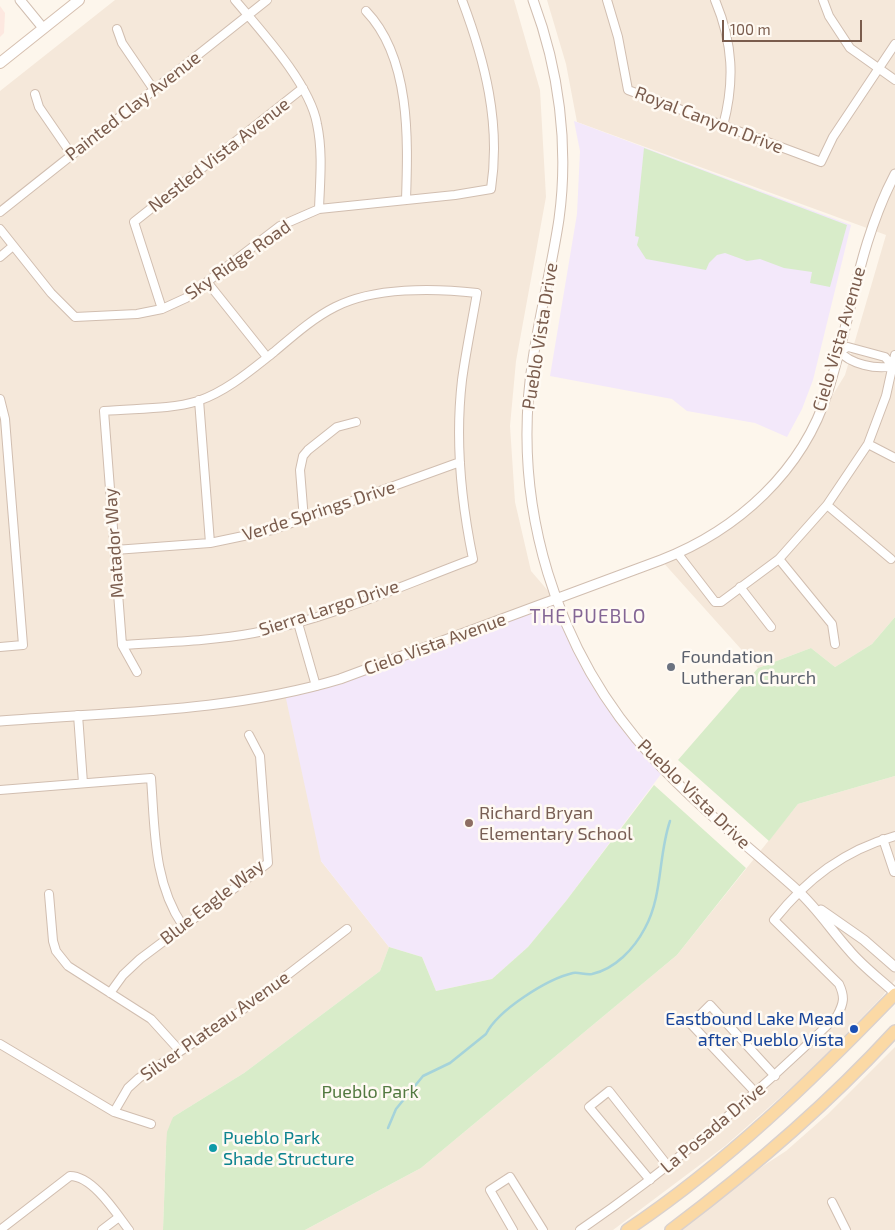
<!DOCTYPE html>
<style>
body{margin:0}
#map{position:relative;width:895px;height:1230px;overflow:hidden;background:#fdf6ec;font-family:"Exo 2",sans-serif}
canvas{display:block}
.scale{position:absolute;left:722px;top:20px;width:140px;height:22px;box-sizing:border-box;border:2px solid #7a5c4d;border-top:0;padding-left:6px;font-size:15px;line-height:18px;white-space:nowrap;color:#7a5c4d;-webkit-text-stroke:4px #fffaf3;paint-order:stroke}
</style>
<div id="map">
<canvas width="895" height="1230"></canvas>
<div class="scale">100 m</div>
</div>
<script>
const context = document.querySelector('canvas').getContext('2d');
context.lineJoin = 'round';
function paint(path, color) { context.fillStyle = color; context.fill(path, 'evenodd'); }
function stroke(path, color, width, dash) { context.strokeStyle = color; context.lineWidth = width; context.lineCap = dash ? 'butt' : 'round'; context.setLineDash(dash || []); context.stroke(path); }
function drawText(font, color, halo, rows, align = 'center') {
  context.font = font + ' "Exo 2",sans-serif'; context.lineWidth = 5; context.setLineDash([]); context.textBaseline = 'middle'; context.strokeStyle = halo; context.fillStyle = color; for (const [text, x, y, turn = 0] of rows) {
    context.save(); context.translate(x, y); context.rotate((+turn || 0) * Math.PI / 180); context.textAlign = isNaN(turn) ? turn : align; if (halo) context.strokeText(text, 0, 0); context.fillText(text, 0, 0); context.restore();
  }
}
paint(new Path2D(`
 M115,0h399l26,90 6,107 -30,164 -6,65 5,76 16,69 25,29 -235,261 68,86 -9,24 -136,102 -71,44 -7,30 -3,83h-163v-1139z
 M547,0h348v617l-23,27 -37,23 -24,-19 -53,20 -97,-108 17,-6 80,-54 52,-68 35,-57 41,-140 -309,-113 -11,-58z
 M895,776v204l-15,19 -70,72 -85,75 -112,84h-308l116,-62 256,-213 121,-151z
 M895,1047v183h-217l85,-64 23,-15 42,-37z`), '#f5e8da');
paint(new Path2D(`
 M0,6l5,7 -1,20 -4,4z`), '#fde8e0');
paint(new Path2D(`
 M574,121l277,104 -38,155 -11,29 -15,28 -32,-14 -68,-12 -15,-12 -122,-23 27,-162 3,-63z
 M556,600l29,65 79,105 -98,131 -38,46 -36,32 -56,12 -14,-34 -33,-10 -68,-86 -36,-167z`), '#f3e8fa');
paint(new Path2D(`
 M644,148l203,77 -17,62 -20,-4 2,-11 -28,-4 -24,-9 -13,2 -22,-8 -8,2 -8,8 -3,7 -60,-11 -9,-14 2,-8 -4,-1z
 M895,617v159l-97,28 -29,37 -91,-81 80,-92 53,-20 24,19 37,-23z
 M654,785l92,83 -69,87 -256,213 -116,62h-142l3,-83 1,-15 6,-15 71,-44 136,-102 9,-24 33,10 14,34 56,-12 36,-32 38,-46z`), '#d8ecc9');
stroke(new Path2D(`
 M388,1128l8,-19 27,-33 27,-13 36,-29c12,-24 61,-55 87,-61 6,-1 12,2 19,1 23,-5 42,-25 53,-46 18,-33 13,-72 25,-107`), '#a5d3da', 2.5);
const minor = new Path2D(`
 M235,0c27,32 75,84 82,124 6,28 3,57 2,85
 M607,0l11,37 10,53 193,72 12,-25 62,-93
 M715,0c18,43 20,81 8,126
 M823,0l6,16 21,32 45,32
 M366,11c45,47 42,129 40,189
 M117,29l5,14 32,47
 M35,94l4,13 33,48
 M0,212l267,-212
 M0,229l51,64 24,24 62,-3 25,-5 24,-11 94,-72 39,-17 136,-14 36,-6c10,-66 -6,-128 -29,-189
 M0,257l13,-11
 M208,283l59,74
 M162,309l-28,-87 169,-134
 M893,366c-17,4 -43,-2 -54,-15l9,-4 37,10 10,12
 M0,399l5,20 18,226 -23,2
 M199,400l11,143
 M868,444l27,14
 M827,505l64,54
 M304,520l-4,-50 3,-14 5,-6 29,-23 19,-5
 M115,550l95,-7 62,-13 188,-68
 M678,554l37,48h6l58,-43 48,-54 41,-61 18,-48 9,-41
 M779,559l53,65 3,20
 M740,587l31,40
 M298,623l18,63
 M122,645c44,-3 89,-4 132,-12 75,-14 147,-47 219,-74 -12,-58 -18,-119 -11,-179 4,-29 10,-58 15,-87 -43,-5 -103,-6 -142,14 -22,11 -42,29 -61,45 -23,18 -47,39 -76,49 -29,9 -64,7 -94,10l18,234 15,27
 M78,715l5,68
 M0,790l151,-12c4,51 2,104 32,148
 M883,839l11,33
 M49,894l4,47 3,10 12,15 83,53 29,32
 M110,993l13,-18 17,-16 128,-96 -8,-107 -11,-21
 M0,1044l114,68 37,12
 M756,1093l-65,-69 19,-19 65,71
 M114,1112l14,-24 11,-10 94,-61 114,-88
 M650,1180l-61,-73 20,-16 59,75
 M832,1202l14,28
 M0,1230l70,-54c23,0 46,37 59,54
 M102,1230l17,-13
 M513,1230l-23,-40 20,-13 33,53
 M580,1230c93,-63 177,-136 257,-214 7,-13 8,-19 2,-32l-65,-64c33,-41 70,-70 121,-84`);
const tertiary = new Path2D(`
 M20,0l23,28
 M533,0c26,69 36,146 26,219 -7,47 -19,93 -26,140 -23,144 22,293 121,400 43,47 95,88 143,131 20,18 34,40 52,60 13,16 31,29 46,43
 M0,721c113,-9 231,-9 340,-42l321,-119c77,-30 142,-89 167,-169 23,-72 31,-149 67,-217
 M821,910l43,30 31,27`);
const secondary = new Path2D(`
 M0,63l79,-63`);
const primary = new Path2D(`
 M627,1230c99,-66 186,-151 268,-236
 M671,1230c80,-60 156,-125 224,-199`);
stroke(minor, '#d1beb0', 10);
stroke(tertiary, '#d1beb0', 11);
stroke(secondary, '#d6c0b0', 12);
stroke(primary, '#dad1cd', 14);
stroke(minor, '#fff', 8);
stroke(tertiary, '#fff', 9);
stroke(secondary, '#fff', 10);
stroke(primary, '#fbd9a5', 11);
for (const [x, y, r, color] of [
 [671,667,5,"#6b7280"],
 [469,823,5,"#8d6e63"],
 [854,1029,5,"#1a4fb4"],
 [213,1148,5,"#0f9aa8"]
]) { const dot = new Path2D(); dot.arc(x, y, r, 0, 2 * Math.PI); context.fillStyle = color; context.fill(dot); stroke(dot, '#fffaf3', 2); }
drawText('18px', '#7a5c4d', '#fffaf3', [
 ["Painted Clay Avenue",133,106,-38],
 ["Royal Canyon Drive",709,120,21],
 ["Nestled Vista Avenue",219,155,-38],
 ["Sky Ridge Road",238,260,-35],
 ["Pueblo Vista Drive",540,336,-81],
 ["Cielo Vista Avenue",839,339,-74],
 ["Verde Springs Drive",319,511,-18],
 ["Matador Way",114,543,-94],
 ["Sierra Largo Drive",329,608,-18],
 ["Cielo Vista Avenue",435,644,-20],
 ["Pueblo Vista Drive",694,794,44],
 ["Blue Eagle Way",212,902,-38],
 ["Silver Plateau Avenue",215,1026,-35],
 ["La Posada Drive",713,1128,-40]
]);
drawText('18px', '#5b616d', '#fffaf3', [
 ["Foundation",681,657],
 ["Lutheran Church",681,678]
], 'left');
drawText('18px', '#785e54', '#fffaf3', [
 ["Richard Bryan",479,813],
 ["Elementary School",479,834]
], 'left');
drawText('18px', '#164399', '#fffaf3', [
 ["Eastbound Lake Mead",844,1019],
 ["after Pueblo Vista",844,1040]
], 'right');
drawText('18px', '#537a41', '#fffaf3', [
 ["Pueblo Park",370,1092]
]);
drawText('18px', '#0d838f', '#fffaf3', [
 ["Pueblo Park",223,1138],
 ["Shade Structure",223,1159]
], 'left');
context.letterSpacing = '1px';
drawText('19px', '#846695', '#fffaf3', [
 ["THE PUEBLO",588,617]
]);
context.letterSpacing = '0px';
</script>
